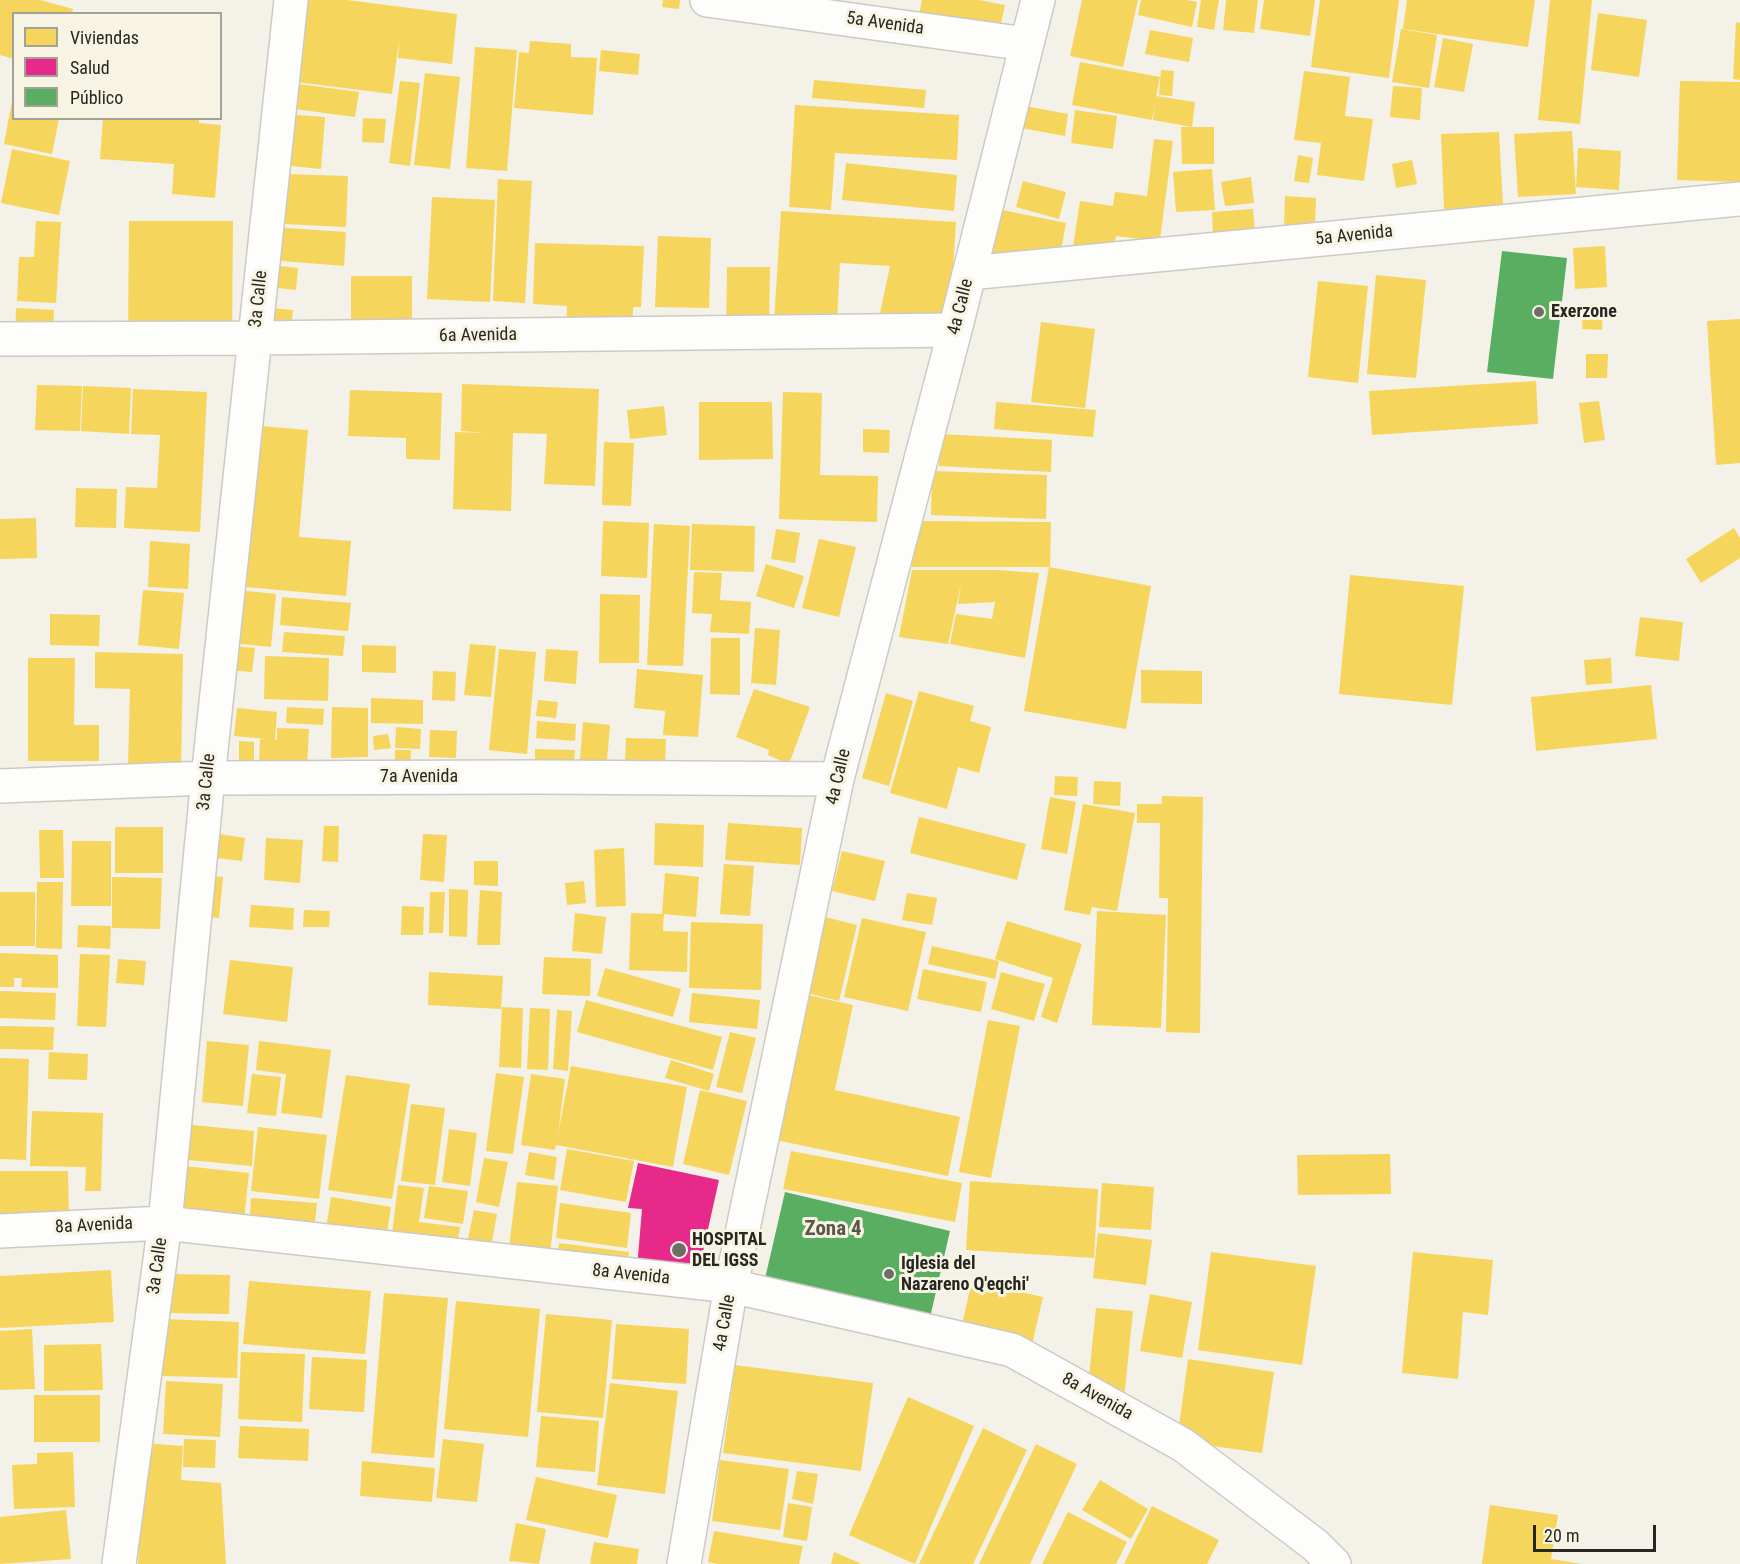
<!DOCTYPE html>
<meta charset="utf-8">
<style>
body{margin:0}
#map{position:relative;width:1740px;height:1564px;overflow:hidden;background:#f3f1e8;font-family:"Roboto Condensed",sans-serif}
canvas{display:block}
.legend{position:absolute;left:12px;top:12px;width:210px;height:108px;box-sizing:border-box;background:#f7f4e4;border:2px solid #a4a296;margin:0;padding:8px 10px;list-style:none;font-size:18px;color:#272620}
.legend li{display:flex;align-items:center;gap:12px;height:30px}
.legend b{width:30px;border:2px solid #a4a296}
.scale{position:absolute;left:1533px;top:1525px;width:123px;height:27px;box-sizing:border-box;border:3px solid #272620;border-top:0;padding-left:8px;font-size:18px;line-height:21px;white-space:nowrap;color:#272620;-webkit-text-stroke:4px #f7f4e4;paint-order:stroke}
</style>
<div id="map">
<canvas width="1740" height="1564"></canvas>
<ul class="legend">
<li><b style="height:16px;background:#f6d55c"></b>Viviendas</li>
<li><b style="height:16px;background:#e7298a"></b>Salud</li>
<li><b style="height:16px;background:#5aae61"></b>Público</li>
</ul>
<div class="scale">20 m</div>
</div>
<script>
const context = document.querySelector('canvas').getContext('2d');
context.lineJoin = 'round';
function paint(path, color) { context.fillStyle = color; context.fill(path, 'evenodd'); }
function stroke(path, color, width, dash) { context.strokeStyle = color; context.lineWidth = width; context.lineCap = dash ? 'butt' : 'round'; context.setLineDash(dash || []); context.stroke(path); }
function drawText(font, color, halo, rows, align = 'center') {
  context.font = font + ' "Roboto Condensed",sans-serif'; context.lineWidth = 6; context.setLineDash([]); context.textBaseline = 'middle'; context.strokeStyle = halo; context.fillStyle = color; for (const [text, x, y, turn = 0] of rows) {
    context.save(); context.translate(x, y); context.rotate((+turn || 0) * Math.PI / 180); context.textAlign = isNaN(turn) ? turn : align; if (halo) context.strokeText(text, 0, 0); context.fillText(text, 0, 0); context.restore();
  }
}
paint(new Path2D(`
 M0,0h40l33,9 -1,5h-58v45l-14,-4z
 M298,0h49l110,14 -5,50 -54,-6 1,-18 -7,54 -104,-13z
 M663,0h17l-1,9 -17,-2z
 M922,0h57l26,5 -11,50 -80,-16z
 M1082,0h56l-15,67 -53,-11z
 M1141,0h46l10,2 -5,25 -54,-12z
 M1201,0h18l-5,30 -17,-3z
 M1226,0h32l-4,33 -31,-3z
 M1264,0h51l-5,36 -50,-7z
 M1320,0h79l-10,78 -78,-11z
 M1407,0h128l-7,47 -125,-18z
 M1550,0h42l-12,124 -42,-4z
 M1598,13l49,7 -8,57 -48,-7z
 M1736,22l4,1v57l-7,-1z
 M1401,29l36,6 -8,53 -37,-6z
 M1150,30l43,8 -4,24 -44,-8z
 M1443,38l30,6 -9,48 -30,-5z
 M530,41l41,3v13l26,1 -4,57 -79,-7 5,-56 10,1z
 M475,47l42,3 -10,121 -41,-3z
 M601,50l39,4 -2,21 -39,-4z
 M1080,62l80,15 -4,19 39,6 -3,25 -39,-7 2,-17 -3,17 -80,-15z
 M1161,70l13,1 -2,25 -13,-1z
 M1304,71l46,6 -5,39 28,3 -9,62 -47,-6 4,-32 -27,-3z
 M425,73l35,4 -10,92 -36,-4z
 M814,80l112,10 -2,18 -112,-10z
 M400,81l20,2 -10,83 -21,-3z
 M1680,81l60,1v100l-63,-2z
 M291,83l68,9 -4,25 -68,-9z
 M1393,86l29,2 -2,32 -30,-3z
 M12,101l2,17h45l-7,36 -48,-10z
 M795,105l164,10 -2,45 -122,-7 -4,57 -42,-3z
 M1025,106l43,8 -3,22 -44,-8z
 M1075,110l42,6 -4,33 -42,-6z
 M284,114l41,3 -4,52 -40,-4z
 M103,118h96v5l22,2 -6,73 -43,-4 2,-30 -74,-5z
 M363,118l23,1 -2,24 -22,-1z
 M1181,127h33v37h-32z
 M1572,131l4,63 -58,3 -4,-63z
 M1499,132l4,74 -59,3 -3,-75z
 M1154,139l19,2 -14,106 -19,-2v-6l-24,-3 -3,16 -40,-5 7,-46 33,5 2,-14 32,4z
 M1578,148l43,3 -2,39 -43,-3z
 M12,149l58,12 -11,54 -58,-12z
 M1298,155l15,3 -4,25 -15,-2z
 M1412,160l5,24 -21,4 -4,-24z
 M846,163l111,12 -3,36 -112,-11z
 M1212,169l3,41 -39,2 -3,-40z
 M286,174l62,2 -2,51 -63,-3z
 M1251,177l3,26 -29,3 -4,-24z
 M498,179l34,2 -7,122 -32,-2z
 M1023,181l43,11 -7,27 -43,-12z
 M1285,196l31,2 -1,31 -31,-1z
 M432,197l63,3 -5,102 -63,-3z
 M988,207l78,16 -8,44 -79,-16z
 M1253,209l2,24 -42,3 -1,-24z
 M781,211l175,11 -3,48 -20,75 -57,-13 14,-66 -50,-3 -4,77 -63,-3z
 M36,221l25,1 -5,81 -39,-2 2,-44h15z
 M129,221h104l-1,119 -104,-1z
 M273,227l73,5 -2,34 -74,-6z
 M658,236l53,2 -2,70 -54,-1z
 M535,243l109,3 -3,61h-8l-1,33 -66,-3 1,-31 -34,-2z
 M1605,246l2,41 -32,2 -2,-41z
 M262,264l36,4 -2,22 -36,-4z
 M727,267h43l-1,69 -43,-1z
 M1376,275l50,5 -10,98 -49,-4z
 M351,276h61v64l-61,-1z
 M1318,281l50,5 -10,97 -50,-6z
 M1583,304l20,1 -1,25 -20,-1z
 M259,307l34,3 -2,20 -34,-3z
 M16,308l38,2 -1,31h-38z
 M1740,319v144l-24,2 -9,-144z
 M1041,322l54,7 -10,79 -54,-6z
 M1586,354h22l-1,24h-21z
 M1536,381l2,43 -166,11 -3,-44z
 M462,384l137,5 -4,97 -51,-2 3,-50 -34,-1 -2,78 -58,-2 2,-77 31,1 -25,-2z
 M37,385l45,1 -2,45 -45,-1z
 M83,386l48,2 -2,46 -48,-3z
 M133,389l74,3 -7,140 -76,-4 2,-41 31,1 3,-53 -29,-1z
 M350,390l92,3 -2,67 -34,-1v-21l-58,-2z
 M783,392l39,1 -2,82 58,1 -1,46 -98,-3z
 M1599,401l6,39 -21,3 -5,-40z
 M699,402h73l1,57 -74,1z
 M996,402l100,8 -3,27 -99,-8z
 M664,406l3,29 -37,4 -3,-29z
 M249,425l59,5 -9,107 52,4 -5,55 -112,-10z
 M863,429l27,1 -1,23 -26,-1z
 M941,434l111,6 -1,32 -112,-6z
 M604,442l30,1 -3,63 -29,-1z
 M932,471l115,4 -1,44 -115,-4z
 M76,488l41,1 -1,39 -41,-1z
 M36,518l1,40 -37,1v-40z
 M603,521l46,2 -2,55 -46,-2z
 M912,521l139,1 -1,45h-138z
 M654,524l36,2 -7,140 -36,-1z
 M692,524l63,2 -1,46 -64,-2z
 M1734,528l6,10v20l-39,25 -15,-24z
 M776,529l24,4 -5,30 -24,-4z
 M819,539l37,8 -17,70 -37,-9z
 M150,541l40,3 -2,45 -40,-2z
 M766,564l38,12 -10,32 -38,-12z
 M1049,567l102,19 -25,143 -102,-18z
 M912,570h85l42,3 -14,85 -75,-14 6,-30 36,5 3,-17 -37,2 3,-20 -13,60 -49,-7z
 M694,572l28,1 -2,27 31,2 -2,32 -39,-2 2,-18 -20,-1z
 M1350,575l114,11 -12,119 -113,-11z
 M143,590l41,3 -5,56 -41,-4z
 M237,590l39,4 -5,53 -38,-4z
 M600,594l40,1 -1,68h-40z
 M282,597l69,6 -3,28 -68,-6z
 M50,614l50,1 -1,31 -49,-1z
 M1640,617l43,5 -4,39 -44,-5z
 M755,628l25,2 -4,55 -25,-2z
 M284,632l61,4 -2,20 -61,-4z
 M711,638h29v57l-30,-1z
 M470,644l26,2 -5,51 -27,-2z
 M362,645l34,1v27l-34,-1z
 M232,646l23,2 -3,24 -22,-2z
 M499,649l37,3 -9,102 -38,-4z
 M546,649l32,2 -2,33 -32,-3z
 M95,652l88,2 -2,115 -53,-1 2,-79 -35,-1z
 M265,656l64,2 -1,43 -64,-2z
 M28,658h47l-1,67h25v36h-71z
 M1611,658l1,25 -26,2 -2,-25z
 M637,669l66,6 -5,62 -35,-2 2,-24 -31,-3z
 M1141,670l61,1v33l-61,-1z
 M433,671l23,1 -1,29 -23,-1z
 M1651,685l6,54 -121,12 -5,-54z
 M754,689l56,18 -21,57 -21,-9 1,-5 -33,-13z
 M919,691l55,15 -4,15 21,6 -12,46 -21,-6 -11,42 -57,-16z
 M886,693l27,8 -24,85 -27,-8z
 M371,698l52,2v24l-52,-1z
 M538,700l20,2 -2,16 -20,-2z
 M287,707l37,2 -1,16 -37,-2z
 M332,707l36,1v49l-37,1z
 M237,708l40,4 -2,28h2v-12l32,1 -2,38 -48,-3 1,-25h7l-33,-3z
 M537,721l39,3 -1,17 -39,-3z
 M583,722l27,3 -4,47 -27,-1z
 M396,727l25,2 -1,20 -25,-1z
 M430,730l27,1 -1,27 -27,-1z
 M388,734l3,14 -17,2 -1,-14z
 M626,738l40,1 -1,29 -40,-2z
 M239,741l15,1v19h-15z
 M535,749l40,1 -1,13h-39z
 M395,750h16l-1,23 -15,-1z
 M1055,776l23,1 -1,19 -23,-1z
 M1094,781l27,1 -1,24 -27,-2z
 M1162,796l41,1 -3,236 -34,-1 2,-134h-9l1,-75h-23v-19h25z
 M1050,797l26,5 -9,52 -26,-5z
 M1083,804l52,9 -18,98 -25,-4 -2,8 -26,-5z
 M919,817l107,27 -9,36 -107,-27z
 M655,823l49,2 -1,42 -49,-2z
 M728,823l74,5 -2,37 -75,-5z
 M324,826h15l-1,36 -16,-1z
 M115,827h48v46h-48z
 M39,830h24l1,48h-24z
 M219,834l26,4 -3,23 -26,-3z
 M423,834l24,1 -3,47 -24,-2z
 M266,838l37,2 -3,43 -36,-3z
 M72,841h39v65h-40z
 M624,848l2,58 -30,1 -2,-57z
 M842,851l43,10 -10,40 -43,-10z
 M474,861h24v25l-24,-1z
 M724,864l30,2 -4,50 -30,-2z
 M665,873l34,4 -3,40 -32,-3 -1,17 25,1 -1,40 -58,-2 2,-57 31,1z
 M203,875l20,2 -4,41 -20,-2z
 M112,877l50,1 -2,51 -48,-1z
 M584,881l2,22 -19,2 -2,-22z
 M37,882h26l-1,67 -26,-1z
 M449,889l19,1 -1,47 -18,-1z
 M480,890l22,2 -2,53h-23z
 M0,892h35v54h-35z
 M430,892h15l-2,41h-14z
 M907,893l30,5 -5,27 -30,-5z
 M251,905l43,3 -1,22 -44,-3z
 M402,906l22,1 -1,28h-22z
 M304,910l26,1 -1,16h-26z
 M1097,911l69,4 -5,113 -69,-3z
 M575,913l31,4 -4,37 -30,-3z
 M825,917l32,8 -18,76 -32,-8z
 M862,918l64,14 -18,79 -64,-14z
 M1007,921l75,23 -25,79 -16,-6 12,-39 -58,-19z
 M691,922l72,2 -2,66 -72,-2z
 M78,925l33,1 -1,23 -33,-2z
 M932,946l67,15 -4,18 -67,-15z
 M0,953l58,2v33l-37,-1 1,-9h-8v9h-14z
 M80,954l30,1 -4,72 -29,-1z
 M544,957l47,2 -1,37 -48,-2z
 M118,959l28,2 -2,24 -28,-2z
 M230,960l63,7 -6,55 -64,-8z
 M605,968l76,21 -8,28 -76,-21z
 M923,969l64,13 -6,30 -64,-13z
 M429,972l74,4 -2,33 -73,-4z
 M1001,972l44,12 -11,37 -43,-12z
 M0,991l56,2 -1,27 -55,-2z
 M692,993l68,7 -3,29 -68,-7z
 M803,994l50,11 -18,85 125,27 -12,59 -177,-37z
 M586,1000l136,37 -9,33 -136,-38z
 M502,1007l21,1 -2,60 -22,-1z
 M530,1008l20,1 -2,61 -21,-1z
 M557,1010l15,1 -4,60 -15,-2z
 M988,1020l32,6 -29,152 -32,-6z
 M0,1026l54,1 -1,23 -53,-1z
 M730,1032l26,6 -14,55 -26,-6z
 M207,1041l42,4 -6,61 -41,-4z
 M259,1041l72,9 -9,68 -41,-5 5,-39 -30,-4z
 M49,1052l39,2 -1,26 -39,-1z
 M0,1058l29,1 -3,101 -26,-1z
 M671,1060l43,14 -5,17 -44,-13z
 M571,1066l116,21 -14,80 -117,-22 -1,5 -34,-5 10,-71 34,5 -7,55z
 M496,1073l28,4 -11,77 -27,-3z
 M252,1074l29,3 -5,39 -29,-3z
 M346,1075l64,9 -18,115 -64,-9z
 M700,1090l47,11 -18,74 -46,-11z
 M411,1104l34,4 -10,77 -34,-4z
 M32,1111l71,2 -2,78h-16l1,-24 -56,-1z
 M182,1124l72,7 -2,35 -74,-7z
 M258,1127l69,8 -8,64 -68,-8z
 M449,1129l28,4 -7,53 -28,-4z
 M567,1149l67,12 -8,41 -66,-12z
 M791,1151l171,32 -7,39 -172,-33z
 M529,1152l28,5 -3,23 -29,-5z
 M1390,1154l1,40 -93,1 -1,-40z
 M484,1158l24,4 -9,45 -23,-5z
 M176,1165l73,8 -7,66 -73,-8z
 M0,1171h68l1,54 -69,1z
 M970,1181l128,8 -4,69 -128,-8z
 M517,1182l41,4 -9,76 -41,-6z
 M1102,1183l52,4 -3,43 -52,-3z
 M398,1185l26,3 -5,34 41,5 -5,31 -65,-8z
 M429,1186l39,5 -5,33 -39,-6z
 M331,1197l60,10 -8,50 -60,-10z
 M251,1198l66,5 -4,40 -65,-5z
 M560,1203l71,10 -4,35 -71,-10z
 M474,1210l23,4 -7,39 -24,-5z
 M1098,1233l54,7 -6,45 -53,-7z
 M559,1243l70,9 -3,28 -71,-9z
 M1211,1252l105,14 -14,99 -104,-15z
 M1413,1252l80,8 -5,55 -25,-3 -5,67 -56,-6z
 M111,1270l3,52 -114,6v-52z
 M170,1274l60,1 -1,39 -60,-1z
 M249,1281l122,10 -6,63 -122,-10z
 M972,1281l71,16 -13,56 -71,-16z
 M384,1293l64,5 -14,160 -63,-5z
 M1150,1294l42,8 -10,56 -42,-7z
 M456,1301l84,8 -12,128 -84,-8z
 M1096,1308l37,3 -10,98 -37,-4z
 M546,1314l66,6 -9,98 -66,-6z
 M164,1319l75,3 -2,56 -75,-2z
 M616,1324l73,5 -3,55 -74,-5z
 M32,1329l3,60 -35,1v-59z
 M101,1344l2,46 -59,1v-46z
 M241,1352l64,2 -3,68 -64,-3z
 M312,1357l55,3 -3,52 -55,-3z
 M1188,1359l86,13 -12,81 -85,-12z
 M735,1365l138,18 -12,88 -138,-18z
 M166,1381l57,3 -3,53 -57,-3z
 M610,1383l68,8 -13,103 -68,-9z
 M34,1395h66v47h-66z
 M908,1397l66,29 -59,138 -66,-29z
 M541,1416l58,5 -4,51 -59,-5z
 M240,1426l69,3 -1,32 -70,-3z
 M983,1428l44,22 -54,114h-54z
 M184,1439l32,1 -1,28 -32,-1z
 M443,1439l41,5 -7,58 -41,-4z
 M145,1443l38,3 -2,34 40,3 5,81h-88z
 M1036,1444l41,20 -47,100h-51z
 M73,1452l2,55 -61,2 -2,-44 25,-1v-11z
 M720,1460l69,9 -9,61 -68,-9z
 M362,1461l73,7 -3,34 -72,-6z
 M797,1471l21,3 -5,30 -21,-5z
 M536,1477l81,18 -9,43 -82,-18z
 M1100,1480l48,29 -17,30 -49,-29z
 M788,1503l24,4 -5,34 -24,-4z
 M1490,1505l68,10 -7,44 31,5h-100z
 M1152,1506l67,34 -12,24h-83z
 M66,1510l5,49 -71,5v-47z
 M1068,1512l59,30 -11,22h-74z
 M516,1523l30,6 -7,35 -30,-3z
 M714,1531l89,15 -4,18h-81l-10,-2z
 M594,1542l45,7 -2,15h-47z
 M834,1552l28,12h-31z`), '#f6d55c');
paint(new Path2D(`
 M638,1163l81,17 -23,103 -60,-3 6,-71 -14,-1z`), '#e7298a');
paint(new Path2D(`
 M1502,251l65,7 -14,121 -66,-7z
 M785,1192l165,39 -24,104 -165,-39z`), '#5aae61');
const minor = new Path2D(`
 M707,0l319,44
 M969,273l771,-74
 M0,339l254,-1 701,-8
 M0,786l208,-8 331,-1 298,2
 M0,1231l165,-8 566,63 281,64 171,95 132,100 19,19
 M119,1564l46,-341 43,-445 83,-778
 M684,1564l47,-278 106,-507 118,-449 83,-330`);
stroke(minor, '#cccac4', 36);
stroke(minor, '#fdfdfc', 33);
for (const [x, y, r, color] of [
 [1539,312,6,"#6e6d66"],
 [679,1250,8,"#6e6d66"],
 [889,1274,6,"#6e6d66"]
]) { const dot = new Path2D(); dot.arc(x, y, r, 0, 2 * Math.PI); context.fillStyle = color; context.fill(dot); stroke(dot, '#f7f4e4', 2); }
drawText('18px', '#272620', '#f7f4e4', [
 ["5a Avenida",885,24,8],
 ["5a Avenida",1354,236,-6],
 ["3a Calle",259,299,-84],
 ["4a Calle",961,307,-76],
 ["6a Avenida",478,336,-1],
 ["7a Avenida",419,777],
 ["4a Calle",839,777,-77],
 ["3a Calle",207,782,-84],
 ["8a Avenida",94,1226,-3],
 ["3a Calle",158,1266,-82],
 ["8a Avenida",631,1275,6],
 ["4a Calle",725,1323,-80],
 ["8a Avenida",1097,1397,29]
]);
drawText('bold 18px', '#272620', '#f7f4e4', [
 ["Exerzone",1551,312],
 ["HOSPITAL",692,1240],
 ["DEL IGSS",692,1261],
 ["Iglesia del",901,1264],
 ["Nazareno Q'eqchi'",901,1285]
], 'left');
drawText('bold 21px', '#595649', '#f7f4e4', [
 ["Zona 4",833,1230]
]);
</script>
